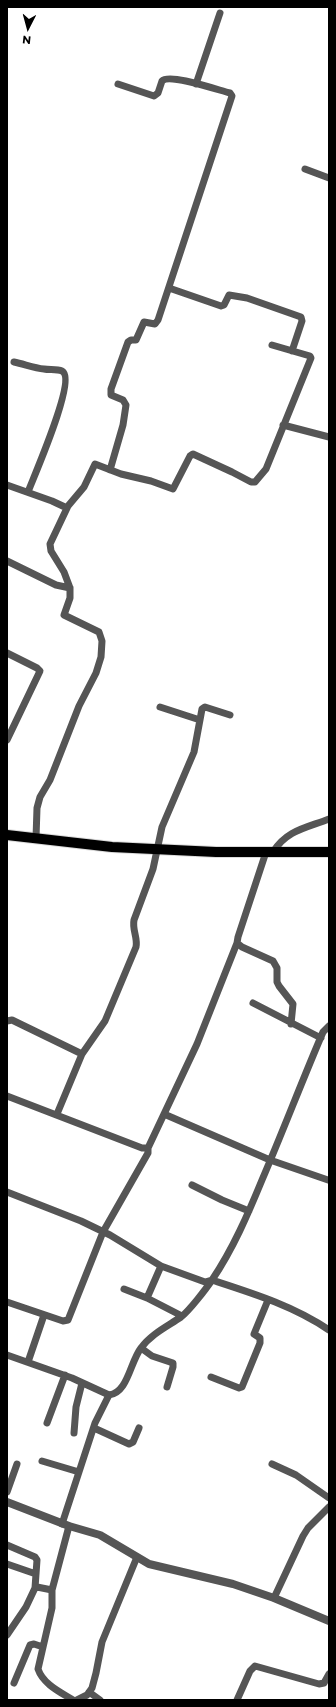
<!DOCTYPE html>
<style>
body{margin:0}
#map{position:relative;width:336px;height:1707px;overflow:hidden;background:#fff;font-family:Montserrat,sans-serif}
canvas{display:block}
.frame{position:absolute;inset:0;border:8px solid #000;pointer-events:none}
.north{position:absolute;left:8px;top:8px;width:40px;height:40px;-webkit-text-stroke:3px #fff;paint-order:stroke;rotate:186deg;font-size:11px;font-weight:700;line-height:16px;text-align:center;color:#000}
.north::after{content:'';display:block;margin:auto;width:14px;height:18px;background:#000;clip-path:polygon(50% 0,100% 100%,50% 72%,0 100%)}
</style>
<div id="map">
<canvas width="336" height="1707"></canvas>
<div class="frame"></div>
<div class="north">N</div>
</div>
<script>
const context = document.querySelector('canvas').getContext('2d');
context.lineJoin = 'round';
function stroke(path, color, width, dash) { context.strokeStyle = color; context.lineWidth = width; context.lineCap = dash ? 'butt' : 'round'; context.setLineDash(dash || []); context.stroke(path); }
const primary = new Path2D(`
 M7,835l105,12 104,5h113`);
stroke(primary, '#dbdbdb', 12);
stroke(new Path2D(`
 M196,84l24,-71
 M305,169l24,9
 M169,288l52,18 3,-1 5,-10 18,3 54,19 1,4 -10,30
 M14,362c10,2 20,6 30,7 5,1 13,0 18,2 15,8 -28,105 -34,121
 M283,425l46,12
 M110,470l13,-45 3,-20 -3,-5 -12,-5v-6l17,-47 3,-2h5l8,-18 11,2 3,-4 74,-224 -2,-3c-12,-3 -61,-20 -68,-12l-4,12 -4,3 -36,-12
 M7,485l45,16 15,7
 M7,561l49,24 14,3
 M7,653l30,15 3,3 -33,69
 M160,707l40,13
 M36,838l1,-30 3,-11 10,-17 29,-74 17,-33 5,-16 1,-16 -3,-9 -35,-17 6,-17v-10l-6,-16 -13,-21 -1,-7 18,-38 16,-19 11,-23 26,10 30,7 22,8 17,-33 3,-2 39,18 19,10h4l11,-13 45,-111 -1,-2 -38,-11
 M266,852l-28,85 -1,6 5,4 31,14 4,7v14l2,4 14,18 -2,20
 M273,852c14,-22 33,-24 56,-33
 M253,1003l68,35
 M7,1021l5,-1 70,34
 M7,1096l135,52h6l49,-104 40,-101
 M57,1114l25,-60 23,-33 31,-74c2,-9 -4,-17 -2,-27l19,-51 9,-42 32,-75 8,-43 3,-2 25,8
 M164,1114l106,46 58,20
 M192,1185l30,15 27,11
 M7,1192l74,29 29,14 51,31 -14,32 35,18
 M161,1266l44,16 7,-2c40,13 82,26 117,50
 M124,1289l23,9
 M7,1302l56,19 5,-1 35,-88 45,-79v-5
 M141,1348l11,8 21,7v4l-6,20
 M7,1355l65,23 37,17
 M28,1362l16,-47
 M211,1377l28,11 3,-1 18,-44v-5l-6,-4 14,-34
 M47,1423l18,-48
 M94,1428l35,16 4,-2 6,-14
 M74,1433l2,-26 6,-24
 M42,1461l37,11
 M272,1464l24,11 33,23
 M7,1492l10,-28
 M62,1524l33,-101 14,-28c19,-2 21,-33 32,-47 10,-14 27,-22 40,-31 8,-6 25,-28 31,-37 21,-31 36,-66 50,-100 21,-49 40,-99 61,-148l6,-6
 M7,1545l28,12 2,3 -2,28
 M7,1564l29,10
 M52,1590v18l-14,61c5,15 22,23 35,31
 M274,1598l29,-62 5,-8 21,-21
 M7,1635l19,-28 9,-19 2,-1 15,3 17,-64
 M14,1683l16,-38 4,-1 9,3
 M89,1692l11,8
 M77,1700l10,-5 5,-7 4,-15 6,-31 35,-85
 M237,1700l13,-29 5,-5 64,18 5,-1 5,-9`), '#555', 7);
stroke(new Path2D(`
 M7,1502l62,24 31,9 49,29 84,20 41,14 55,23`), '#555', 8);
stroke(primary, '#000', 10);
</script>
